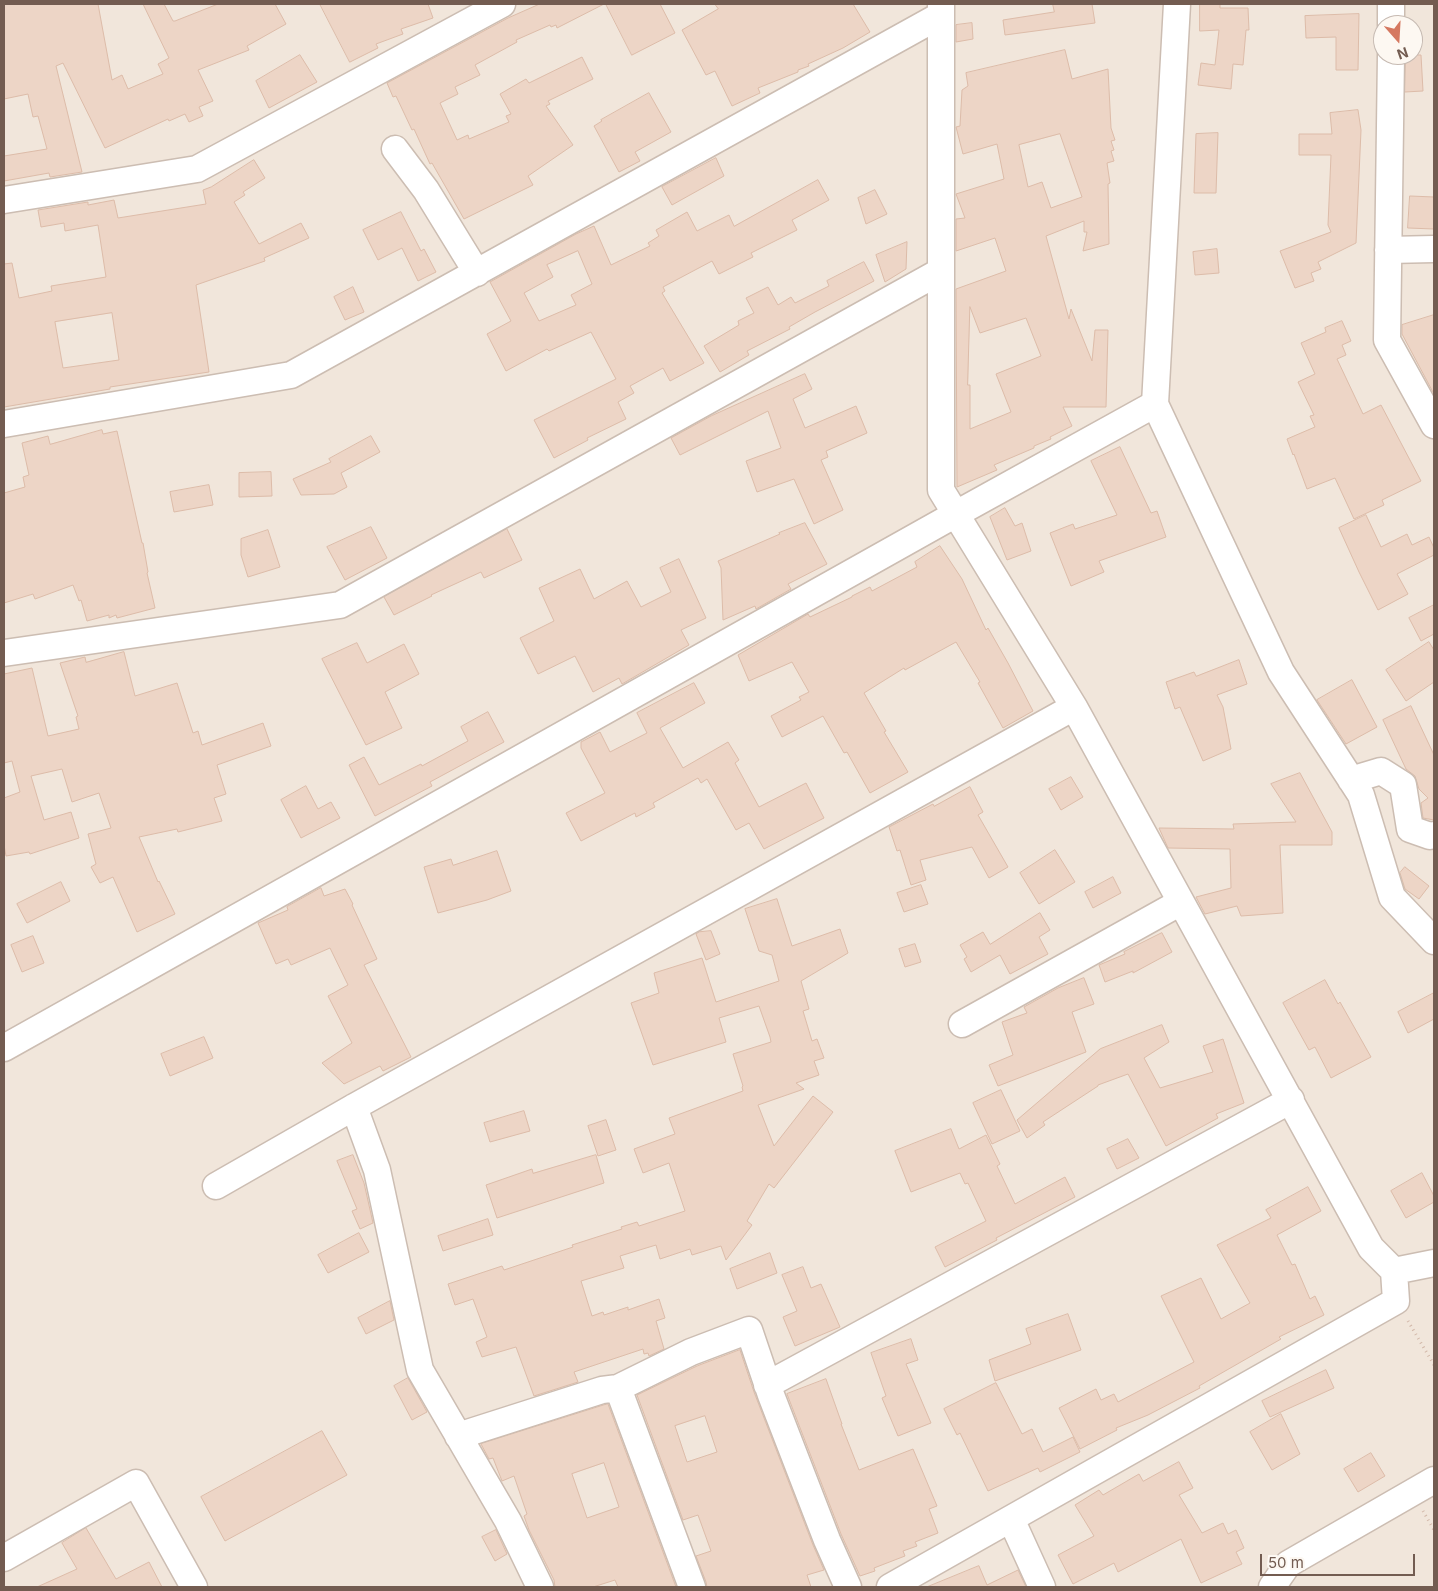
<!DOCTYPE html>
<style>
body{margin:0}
#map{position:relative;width:1438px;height:1591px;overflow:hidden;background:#faf4eb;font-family:Inter,sans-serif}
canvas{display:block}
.frame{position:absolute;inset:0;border:5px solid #735c51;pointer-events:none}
.north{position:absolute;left:1373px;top:15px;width:50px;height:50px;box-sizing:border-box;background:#fdf8f2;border:1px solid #c6bab2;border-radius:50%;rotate:161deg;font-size:14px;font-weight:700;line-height:20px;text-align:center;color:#735c51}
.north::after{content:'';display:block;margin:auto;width:18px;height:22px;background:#d57860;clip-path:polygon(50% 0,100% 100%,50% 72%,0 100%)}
.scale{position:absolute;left:1260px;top:1554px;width:155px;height:22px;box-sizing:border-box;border:2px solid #735c51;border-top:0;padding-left:6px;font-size:15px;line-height:18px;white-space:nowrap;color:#735c51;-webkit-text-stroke:4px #fdf8f2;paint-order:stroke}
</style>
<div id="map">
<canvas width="1438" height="1591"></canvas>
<div class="frame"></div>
<div class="north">N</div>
<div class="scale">50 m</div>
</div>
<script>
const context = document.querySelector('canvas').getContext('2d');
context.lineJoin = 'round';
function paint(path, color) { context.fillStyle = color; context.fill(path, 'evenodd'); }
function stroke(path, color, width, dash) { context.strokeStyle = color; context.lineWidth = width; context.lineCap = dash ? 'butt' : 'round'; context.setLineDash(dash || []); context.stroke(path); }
paint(new Path2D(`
 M4,4h1430v1583h-1430zM1383,25h30v30h-30z`), '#f1e6db');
const building = new Path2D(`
 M4,4h94l14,76 10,-5 6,14 35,-15 -5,-10 11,-6 -26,-54h21l9,17h2l43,-17h57l11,20 -39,22 2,4 -51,20 15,31 -14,6 4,9 -14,6 -4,-8 -16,7 -1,-2 -63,29 -42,-85 -7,3 26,106 -32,5 -1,-4 -45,8v-25l43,-7 -9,-33 -5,1 -5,-23 -24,5z
 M320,4h108l5,14 -32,11 2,5 -27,10 2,4 -28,14z
 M540,4h64l-47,24 -1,-3 -5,2 -1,-2 -34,15 1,2 -42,23 5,10 -25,12 3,7 -18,9 17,37 11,-5 1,4 40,-17 -3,-6 5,-2 -11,-20 26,-15 3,4 53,-26 11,22 -45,22 2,3 -4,2 27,39 -45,31 5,9 -69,34 -32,-56 -2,1 -16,-35 -2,1 -16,-34 -3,1 -6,-14 121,-65z
 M606,4h54l15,29 -43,22z
 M715,4h138l17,28 -27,16 -35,16 1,2 -11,4v2l-40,16 2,5 -28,13 -17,-35 -9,4 -24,-45 36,-21z
 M1053,4h39l3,19 -90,12 -2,-15 51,-8z
 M1200,4h20v4h28l1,22h-3l-3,35 -10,-1 -2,25 -33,-4 3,-22 14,2 4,-35 -19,1z
 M1359,14l-1,56h-22v-33l-30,1 -1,-22z
 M972,23l1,16 -17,3v-17z
 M1065,50l7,29 36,-10 3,59 4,12 -4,1 3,9 -3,1 3,10 -7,2 3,20 -2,1 1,60 -26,7 4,-19h-3v-11l-38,15 23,83 2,-10 21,52 3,-31h13l-2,77h-43l9,19 -22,11 1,2 -17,7v2l-40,17 3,5 -40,17 -1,-198 50,-18 -11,-33 -39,13v-32l9,-1 -9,-24 48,-15 -7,-35 -34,10 -7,-27 4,-1 2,-36 6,-4 -2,-13zM1060,134l22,63 -31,11 -9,-26 -14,5 -9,-42zM970,307l10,26 46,-15 15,38 -45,18 15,38 -41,17v-44h-2z
 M300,55l17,27 -48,26 -13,-27z
 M1406,55h15l2,36 -18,1z
 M649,93l22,39 -36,20 5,9 -21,11 -25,-46 8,-5 -1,-1z
 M1358,110l3,20 -5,113 -38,19 3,7 -10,4 3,8 -19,7 -15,-37 51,-19 -3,-7 3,-70h-32v-21h33l-2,-21z
 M1218,133l-2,60h-22l2,-59z
 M716,158l8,18 -52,29 -10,-18z
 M254,160l11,18 -22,14 2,3 -11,7 25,42 42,-21 8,15 -45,20 1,3 -69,24 13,87 -99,15v2l-106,18v-143l8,-1 7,35 33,-7 -1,-5 55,-9 -8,-52 -33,6 -1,-8 -23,4 -3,-17 50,-8v3l26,-5 4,18 88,-14 -3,-14 8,-3zM112,313l7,47 -56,8 -8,-46z
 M818,180l11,20 -37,20 5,10 -46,23 2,4 -34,17 -7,-13 -49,26 2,4 -3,2 42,70 -34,18 -7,-13 -33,18 4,7 -16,9 8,17 -39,19 1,2 -34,18 -20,-38 82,-41 -25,-47 -42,19 -2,-2 -41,22 -19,-37 24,-13 -21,-39 86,-48 18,-8 17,39 39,-19 -2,-3 11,-7 -3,-6 31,-18 10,19 32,-16 5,11zM578,251l14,33 -21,11 5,10 -37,16 -15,-28 29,-16 -6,-12z
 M875,190l12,24 -21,10 -8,-26z
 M1410,196l24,1v32l-26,-1z
 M401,212l20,39 3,-2 12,23 -18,9 -16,-33 -24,12 -15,-30z
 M907,242l-1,27 -21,13 -9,-27z
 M1217,249l2,24 -24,2 -2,-23z
 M864,262l10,19 -59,31 -26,15 1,2 -43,22 2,4 -29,17 -16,-26 35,-21 -1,-4 16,-8 -8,-15 22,-11 10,18 13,-8 4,6 34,-17 -2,-5z
 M353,287l11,25 -19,8 -11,-23z
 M1434,315v79l-32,-60v-9z
 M1342,321l9,20 -9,4 4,10 -9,4 26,55 18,-9 40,76 -39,19 2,5 -30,14 -19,-41 -28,11 -13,-35 -1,1 -6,-16 28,-12 -5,-11 4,-1 -16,-33 17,-8 -14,-31 25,-11 -1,-4z
 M805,374l7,15 -19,10 12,29 51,-22 11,27 -41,18 2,6 -7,3 22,50 -29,14 -20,-45 -37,13 -11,-31 35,-13 -13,-37 -88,44 -9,-17 40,-22z
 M102,430l1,4 14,-3 25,112h1l5,29 -1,1 8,35 -38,10 -1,-3 -7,3v-3l-22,6 -6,-21 -2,1 -6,-16 -38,14 -2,-5 -29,9v-110l21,-6 -2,-10 6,-2 -7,-32 26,-7 2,8z
 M371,436l9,16 -39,21 6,14 -13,7 -33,1 -8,-16 38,-17 -2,-3z
 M1120,447l31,66 6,-2 9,26 -67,24 5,11 -33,14 -21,-53 23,-9 2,5 42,-14 -26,-54z
 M271,472l1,24 -33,1v-24z
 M209,485l4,20 -39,7 -4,-20z
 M1005,508l10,18 7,-3 9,28 -24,9 -17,-43z
 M1366,515l15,32 26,-13 5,11 17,-8 5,11v7l-37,19 11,20 -30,16 -19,-38 -20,-44z
 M805,523l22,41 -39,20 3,5 -35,20 -1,-3 -32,14 -2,-52 -3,-7 62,-27 -1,-1z
 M371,527l16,31 -42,22 -18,-33z
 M507,529l15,31 -38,18 -3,-6 -50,23 1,1 -38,19 -10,-18z
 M268,530l12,37 -32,10 -7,-22v-16z
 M940,546l22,33 24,51 2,-2 20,35 25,48 -30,17 -25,-45 2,-1 -24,-40 -51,28 -1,-2 -40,25 22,38 -2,1 24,40 -38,21 -23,-41 -3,1 -21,-37 -41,21 -11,-21 30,-16 -2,-3 10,-5 -17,-30 -43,19 -11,-26 70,-41 2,3 42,-20v-1l18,-9 2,4 45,-24 -2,-5z
 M679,559l27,59 -25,12 8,15 -67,39 -3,-6 -26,14 -18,-36 -37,18 -18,-36 34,-17 -15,-33 41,-19 14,30 33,-18 14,26 30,-15 -11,-24z
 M1434,605v29l-13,7 -12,-23z
 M1429,642l5,8v32l-28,19 -20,-31z
 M357,643l10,20 37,-19 15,30 -34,18 17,36 -36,17 -44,-86z
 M124,652l11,44 42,-13 16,50 5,-2 4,14 61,-22 8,23 -54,19 9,29 -12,4 8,23 -44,11 -1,-3 -38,8 19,45 1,-1 16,33 -38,18 -24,-55 -13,6 -9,-16 5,-3 -8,-30 23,-6 -12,-35 -27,9 -10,-33 -31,7 13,44 27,-8 8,26 -49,16 -1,-2 -23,4 -2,-11v-47l16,-6 -8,-31 -8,2v-89l28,-6 16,68 31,-7 -3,-12 2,-1 -18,-53 25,-6 1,5z
 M1239,660l8,24 -30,11 6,12 8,42 -28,12 -23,-54 -5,2 -9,-27 28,-10 2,4z
 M1352,680l25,47 -31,17 -29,-44z
 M694,683l11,20 -45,25 23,40 45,-26 11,18 -4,3 24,44 47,-24 18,35 -60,31 -15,-26 -13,7 -29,-51 -6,4 -3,-5 -45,25 2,4 -19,10 -1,-4 -54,28 -15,-28 39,-20 -24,-45v-6l19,-10 10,20 37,-19 -10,-20z
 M1411,706l23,49v65l-11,-2 -2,-15 7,-5 -9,-9 -4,-13 -9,-7 -23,-49z
 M488,712l16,30 -74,40 2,4 -57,30 -26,-51 15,-8 15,28 42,-21 1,2 46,-25 -7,-14z
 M1300,773l32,59v13h-52l3,68 -42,3 -4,-10 -32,8 -9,-17 35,-9 -1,-39 -62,-1 -9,-20 75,1 -1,-5 63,-2 -25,-38z
 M1071,777l12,20 -22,13 -12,-21z
 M306,786l12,23 13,-7 9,16 -39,20 -20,-38z
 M970,787l13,25 -5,3 30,52 -19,11 -17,-31 -52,13 6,20 -15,5 -11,-35 -3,1 -8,-24 44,-23 1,2z
 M1055,850l20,32 -36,22 -19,-31z
 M497,851l14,40 -24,9 -49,13 -14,-46 27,-8 2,6z
 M1405,867l24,19 -10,13 -14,-10 -5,-16z
 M1113,877l8,16 -28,15 -8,-16z
 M61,882l9,19 -43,22 -10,-19z
 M921,885l7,19 -24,8 -7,-19z
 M321,888l3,8 21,-7 8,15 -1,1 25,54 -13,6 47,92 -28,14 -3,-5 -36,18 -22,-21 30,-20 -24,-47 20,-11 -18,-37 -39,17 -3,-6 -12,5 -18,-41 30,-13 -1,-3z
 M777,899l15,47 48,-17 8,24 -47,28 8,28 -6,2 9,30 5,-2 7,19 -10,3 5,14 -23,8 8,6 -46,16 16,41 39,-50 20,16 -59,76 -5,-4 -22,37 5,4 -26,35 -5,-14 -29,9 -2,-6 -30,10 -4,-14 -36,11 4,12 -43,13 11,35 11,-4 1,3 24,-8v3l31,-11 6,19 -9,3 8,28 -15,7 -1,-3 -4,1 -1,-5 -69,23 4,10 -44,14 -18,-49 -34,10 -6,-15 11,-5 -14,-38 -18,6 -7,-21 54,-18 2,4 69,-23 -1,-2 50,-16 -1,-2 16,-5 2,4 46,-15 -16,-48 -26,10 -9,-24 41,-15 -6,-16 74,-27 -1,-4 1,-1 -10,-32 38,-12 -1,-5 -11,-31 -40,12 7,24 -73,23 -22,-62 28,-10 -5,-20 48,-15 14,44 63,-21 -7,-26 -13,-4 -14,-42z
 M1040,913l10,17 -11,7 9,17 -38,20 -10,-19 -29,17 -7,-13 3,-2 -7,-12 23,-13 7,12z
 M711,931l9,23 -14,6 -10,-26 3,-2z
 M1162,933l10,19 -39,21v-2l-28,11 -6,-17 26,-11 -1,-2z
 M33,936l11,27 -22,9 -11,-27z
 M915,944l6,18 -16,5 -6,-18z
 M1084,978l10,26 -22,8 14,40 -88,34 -9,-21 24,-10 -11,-33 25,-9 -3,-6 34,-19z
 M1325,980l13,24 2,-2 31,55 -40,21 -16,-31 -6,3 -26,-47z
 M1434,993v26l-26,14 -10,-21z
 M1162,1025l7,17 -25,16 16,30 53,-16 -10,-26 20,-7 21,64 -28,11 2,4 -52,28 -38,-72 -30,11v1l-55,36 2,3 -18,13 -10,-18 83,-71z
 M204,1037l9,21 -43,18 -9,-22z
 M1001,1090l19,41 -28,13 -19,-41z
 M524,1111l6,20 -40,11 -6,-19z
 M606,1120l10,30 -18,6 -10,-30z
 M951,1129l8,20 27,-14 14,29 -3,2 18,38 50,-27 10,20 -79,41 1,2 -52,27 -10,-20 51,-26 -18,-38 -3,1 -5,-11 -49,19 -16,-41z
 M1128,1139l11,19 -22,11 -10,-20z
 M353,1155l11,28 9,40 -13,6 -8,-18 5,-2 -20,-48z
 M596,1155l8,28 -107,35 -11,-33 46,-16 1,4z
 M1422,1173l12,23v6l-28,16 -15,-27z
 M1308,1187l13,24 -44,24 15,30 3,-1 15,35 5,-3 9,19 -45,22 2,2 -82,47 1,2 -52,27 -32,13 1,2 -37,19 -21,-41 37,-19 5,11 13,-6 4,8 76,-40 -33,-66 40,-18 20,41 29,-16 -33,-58 54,-27 -5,-8z
 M488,1219l5,16 -50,16 -5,-15z
 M359,1233l10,19 -41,21 -10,-18z
 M770,1253l7,20 -40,16 -7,-20z
 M803,1267l8,21 10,-4 19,43 -45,19 -12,-29 14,-6 -15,-36z
 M390,1301l4,19 -28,14 -8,-16z
 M1068,1314l13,36 -86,31 -6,-21 42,-16 -5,-15z
 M911,1339l7,21 -12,4 25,59 -33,13 -16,-38 4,-2 -15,-43z
 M740,1350l14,42 59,153 11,25 -17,5 4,12h-104l-1,-5 -10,-26 15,-5 -13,-36 -15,5 -46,-125 60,-29zM705,1416l12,36 -30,10 -12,-36z
 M1326,1370l8,18 -64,29 -8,-16z
 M408,1378l19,34 -15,8 -18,-34z
 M826,1379l16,45h-1l18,46 54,-21 24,57 -8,3 9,24 -23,9 2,4 -14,5 2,5 -31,12 1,3 -15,5 -19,-42 -54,-140z
 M996,1383l26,51 10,-5 11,23 30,-15 7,15 -40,20 -2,-4 -50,23 -28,-58 -3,2 -13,-26z
 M608,1404l68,183h-58l-3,-7 -22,7h-38l-1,-7 -25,-50 -5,-14 3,-2 -13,-38 -12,5 -9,-23 -4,1 -8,-15zM604,1463l15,44 -32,11 -15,-44z
 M1281,1414l19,40 -28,16 -22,-38z
 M322,1431l25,44 -122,66 -24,-44z
 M1371,1453l14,23 -27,16 -14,-23z
 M1179,1462l14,26 -14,7 23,38 21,-10 5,11 8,-4 8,18 -8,4 6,12 -41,19 -20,-44 -63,33 -4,-9 -41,21 -15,-29 36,-19 -19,-31 24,-15 4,5 36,-21 4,7z
 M86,1528l30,51 33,-17 13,25h-125l40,-18 -15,-26z
 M496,1530l11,24 -12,7 -13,-24z
 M979,1566l8,19 31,-15 8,17h-99z`);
paint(building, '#edd5c6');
stroke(building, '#ddbca9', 1);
const minor = new Path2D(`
 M1177,4l-22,400 126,268 80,123 31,102 42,44
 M1391,25v-21
 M1391,55l-4,285 47,85
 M395,149l31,41 51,83
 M4,200l193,-31 305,-165
 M1388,250l46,-1
 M4,424l287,-49 650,-360
 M4,653l336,-48 601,-334
 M1351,780l30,-9 22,14 7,44 20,7 4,-1
 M962,1024l219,-122
 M4,1048l952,-534 199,-110
 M354,1107l23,63 43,200 88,151 32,66
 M216,1186l138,-79 720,-400
 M1394,1271l40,-8
 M767,1385l524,-285
 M618,1388l74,199
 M458,1436l144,-46 16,-2 73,-36 58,-22 22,65 56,145 21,47
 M1011,1519l31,68
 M4,1558l132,-75 58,104
 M890,1587l506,-286 -2,-30 -23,-23 -297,-541 -133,-217v-486
 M1272,1587l16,-23 146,-84`);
stroke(minor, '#ccbdb2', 29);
stroke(new Path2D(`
 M1408,1321l26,44
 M1423,1511l11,19`), '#d2b8a9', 3, [1, 4]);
stroke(minor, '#fff', 26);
</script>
